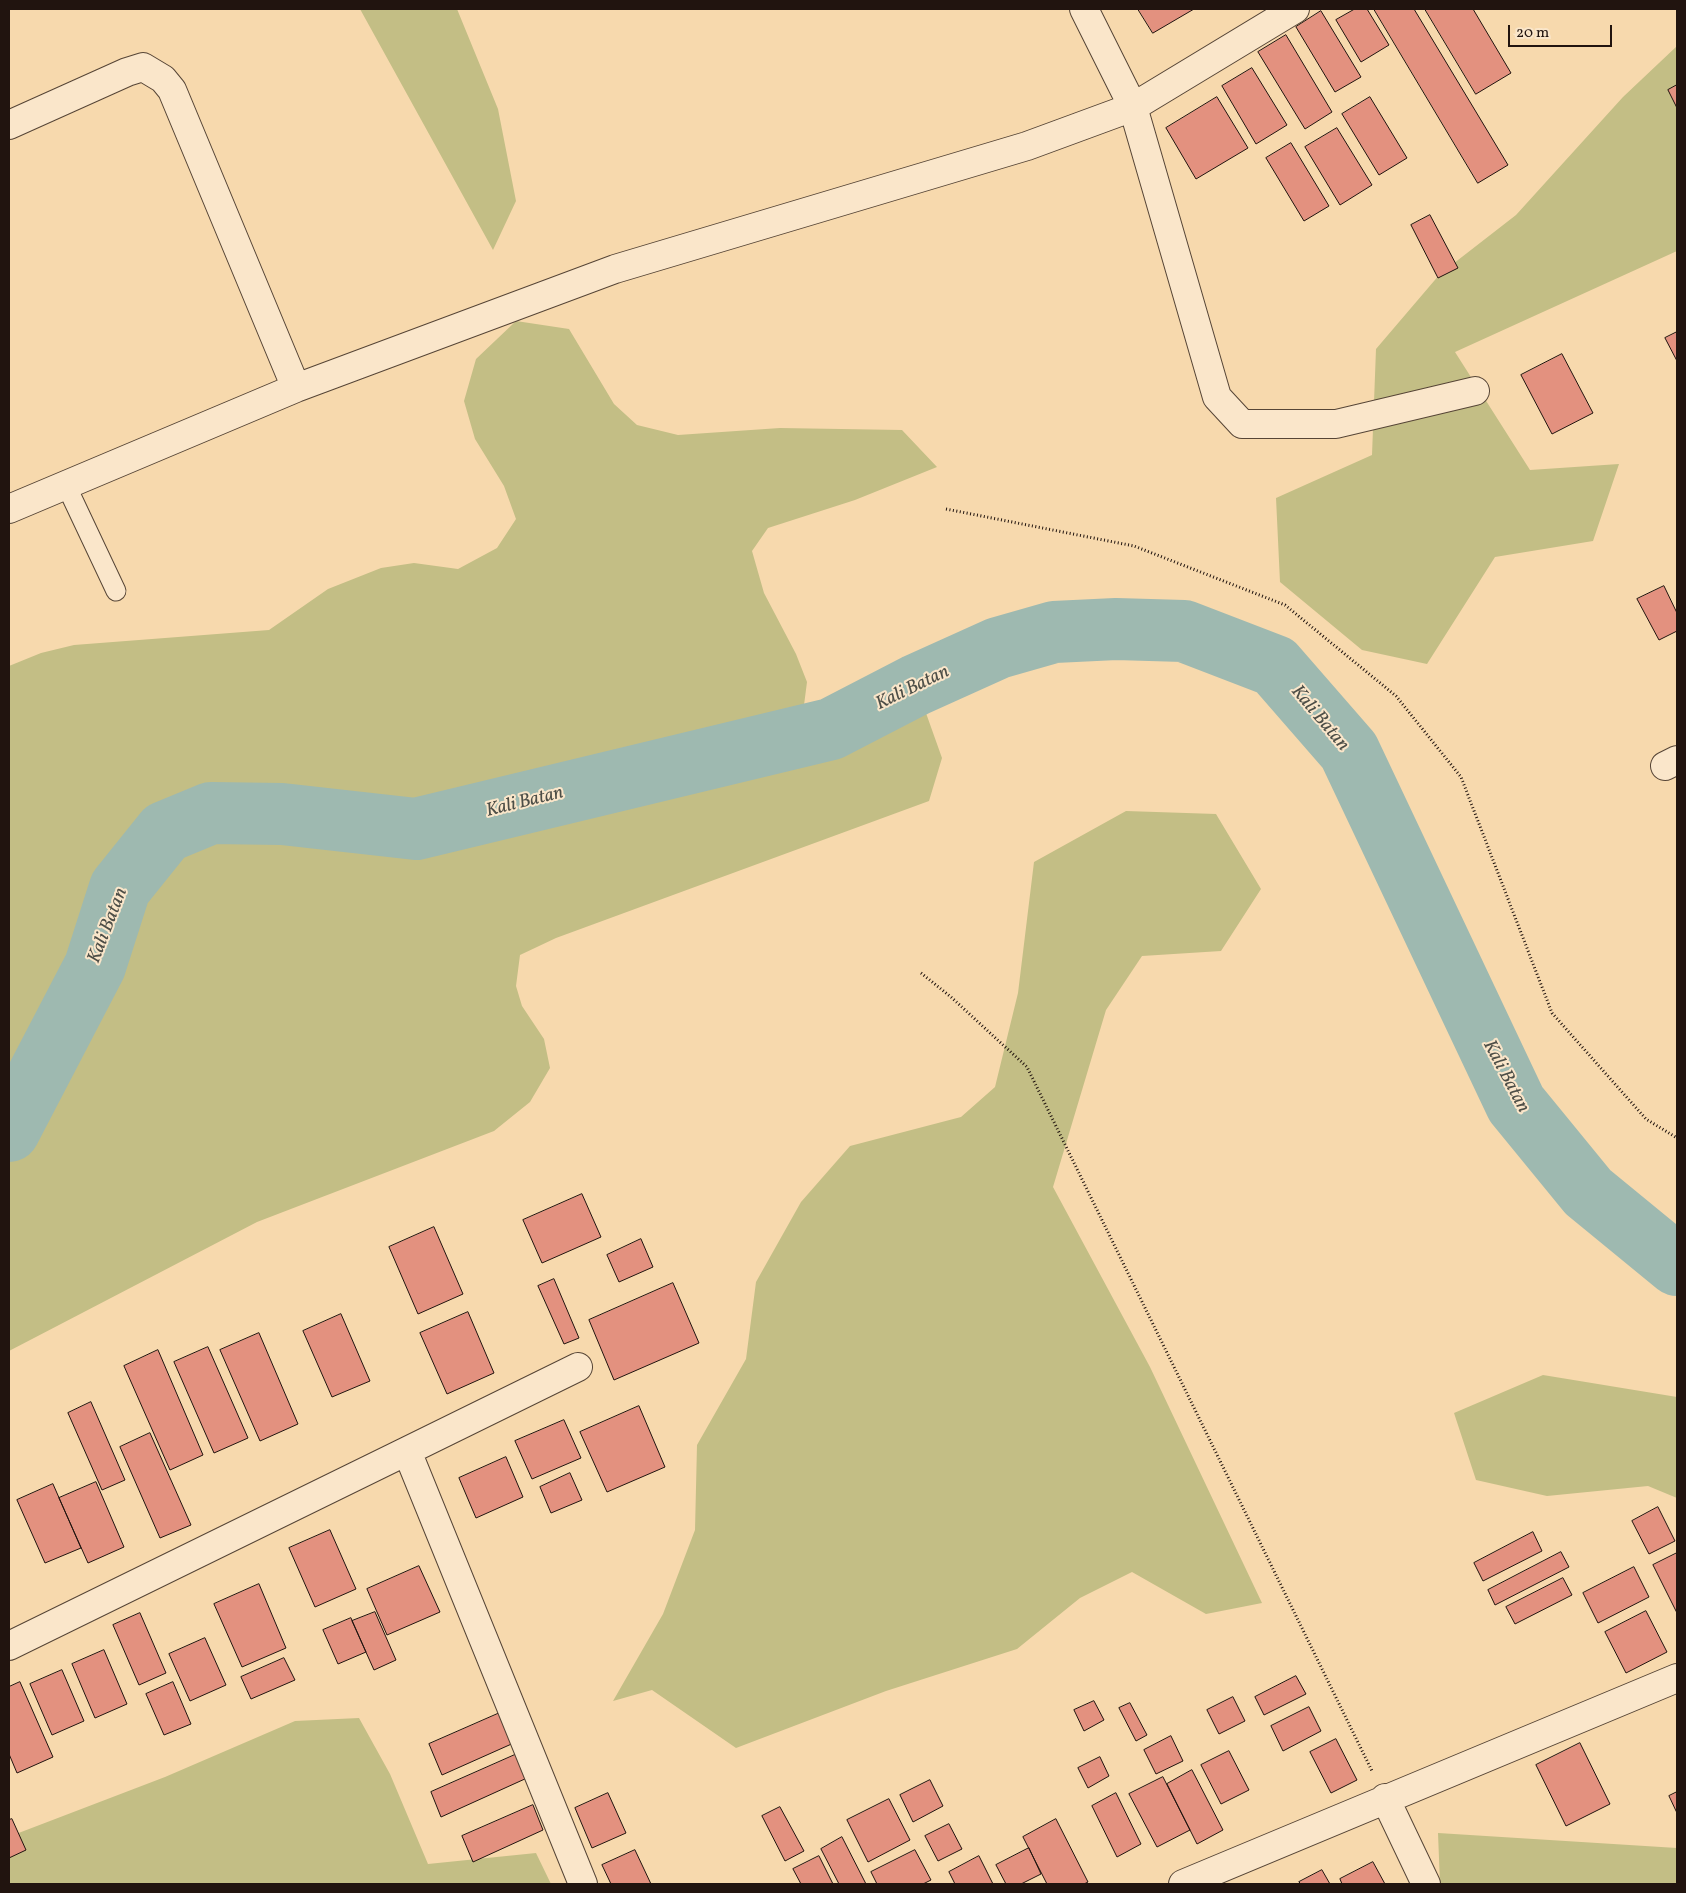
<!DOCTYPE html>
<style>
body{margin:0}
#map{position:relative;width:1686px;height:1893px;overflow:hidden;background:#f7d9ad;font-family:Vollkorn,serif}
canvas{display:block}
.frame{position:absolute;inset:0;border:10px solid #21140f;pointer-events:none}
.scale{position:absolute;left:1508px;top:25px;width:104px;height:22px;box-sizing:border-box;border:2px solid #21140f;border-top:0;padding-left:6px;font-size:15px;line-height:18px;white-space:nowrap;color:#21140f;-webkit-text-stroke:4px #fae6ca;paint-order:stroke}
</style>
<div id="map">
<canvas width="1686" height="1893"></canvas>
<div class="frame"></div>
<div class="scale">20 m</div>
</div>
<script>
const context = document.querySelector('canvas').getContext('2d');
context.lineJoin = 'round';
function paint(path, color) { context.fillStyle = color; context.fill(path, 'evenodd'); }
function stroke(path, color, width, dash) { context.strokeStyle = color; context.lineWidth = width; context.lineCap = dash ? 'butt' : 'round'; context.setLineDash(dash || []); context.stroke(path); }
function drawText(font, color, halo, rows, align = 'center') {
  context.font = font + ' Vollkorn,serif'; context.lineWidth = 4; context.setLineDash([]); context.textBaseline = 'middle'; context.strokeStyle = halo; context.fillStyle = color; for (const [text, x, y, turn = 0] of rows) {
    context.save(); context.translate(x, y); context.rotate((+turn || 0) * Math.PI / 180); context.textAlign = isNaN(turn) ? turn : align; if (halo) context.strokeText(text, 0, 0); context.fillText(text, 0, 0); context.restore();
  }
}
paint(new Path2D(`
 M360,9h97l41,100 18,92 -23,49z
 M1677,46v205l-222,101 75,118 89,-6 -26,77 -98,16 -68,107 -65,-14 -82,-68 -4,-84 96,-43 4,-106 64,-75 76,-59 107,-118z
 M516,321l53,8 45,75 23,21 41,10 102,-7 122,2 35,37 -82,33 -87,28 -16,23 12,42 32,61 11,28 -7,54 31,-7 85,-44 26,73 -13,43 -373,137 -36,17 -4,31 6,20 22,33 6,29 -20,34 -36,29 -237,91 -248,129v-685l32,-13 33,-8 195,-15 59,-41 53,-21 33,-5 44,6 39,-21 19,-29 -12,-33 -29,-47 -11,-38 12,-42z
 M1126,811l90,3 45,75 -40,62 -79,5 -36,54 -53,177 97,180 112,236 -56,11 -74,-42 -52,26 -63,51 -131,42 -150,57 -84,-58 -39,11 50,-87 32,-84 2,-85 49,-86 10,-77 45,-80 49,-56 111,-29 34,-30 23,-94 16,-131z
 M1543,1375l134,22v101l-29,-12 -101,10 -71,-16 -22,-67z
 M359,1718l31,56 38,90 108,-11 15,31h-542v-43l7,-7 149,-57 130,-56z
 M1438,1833l239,15v36h-237z`), '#c3be85');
stroke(new Path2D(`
 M9,1131l86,-165 25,-78 45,-56 46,-19 71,1 134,15 415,-100 85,-44 82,-37 56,-16 62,-3 68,2 91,35 74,85 167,353 72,88 89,73`), '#9eb9b0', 62);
const building = new Path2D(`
 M1138,9h56l-41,24z
 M1355,9h12l22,36 -28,17 -25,-42z
 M1374,9h40l94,156 -30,18z
 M1425,9h48l38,64 -35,21z
 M1321,11l40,66 -26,15 -39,-65z
 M1286,35l46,77 -27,17 -47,-77z
 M1252,68l35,57 -31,19 -34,-58z
 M1677,85v23l-9,-18z
 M1217,97l31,51 -52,31 -30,-51z
 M1370,97l37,61 -28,17 -37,-61z
 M1337,128l35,57 -32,20 -35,-58z
 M1291,143l38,63 -25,15 -38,-63z
 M1430,215l28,53 -20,10 -27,-53z
 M1677,332v29l-12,-23z
 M1562,354l31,59 -41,21 -31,-59z
 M1664,586l13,27v18l-18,9 -22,-41z
 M582,1194l19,43 -59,26 -19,-43z
 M434,1227l29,67 -45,20 -29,-67z
 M641,1239l12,28 -34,15 -12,-27z
 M554,1279l25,59 -15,6 -26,-58z
 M673,1283l26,60 -85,37 -25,-60z
 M468,1312l26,61 -47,21 -27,-61z
 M341,1314l29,67 -38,16 -29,-66z
 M259,1333l39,91 -38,17 -40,-91z
 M208,1347l40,91 -34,15 -40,-91z
 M158,1350l45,105 -33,15 -46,-104z
 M91,1402l34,78 -23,10 -34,-77z
 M639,1406l26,61 -58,25 -27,-60z
 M564,1420l17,38 -49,21 -17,-38z
 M150,1433l41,92 -31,13 -40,-91z
 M506,1457l17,40 -47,21 -17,-40z
 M570,1473l12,27 -31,13 -11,-26z
 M96,1482l28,65 -36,16 -29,-65z
 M53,1484l28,64 -36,15 -28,-63z
 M1658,1507l17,34 -26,13 -17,-33z
 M330,1530l26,59 -41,18 -26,-59z
 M1533,1532l9,19 -59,30 -9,-18z
 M1561,1552l8,15 -74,38 -7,-15z
 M1677,1553v60l-24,-48z
 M419,1566l21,46 -53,23 -20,-46z
 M1634,1567l15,30 -51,26 -15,-30z
 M1563,1578l9,17 -57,29 -9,-17z
 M259,1584l27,64 -44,19 -28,-63z
 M1646,1611l21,41 -41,21 -21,-41z
 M375,1612l21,48 -22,10 -22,-49z
 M140,1613l26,60 -27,12 -26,-60z
 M351,1618l15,34 -28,12 -15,-34z
 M205,1638l21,47 -36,16 -21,-47z
 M104,1650l23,54 -32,14 -23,-54z
 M284,1658l11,22 -44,19 -10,-22z
 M62,1670l22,51 -32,14 -22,-51z
 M1296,1676l10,18 -42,21 -9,-18z
 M20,1682l33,75 -36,16 -8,-19v-67z
 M173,1682l18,42 -27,11 -18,-41z
 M1233,1697l12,24 -26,13 -12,-24z
 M1094,1701l10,19 -20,11 -10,-21z
 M1130,1703l17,32 -11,6 -17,-33z
 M1309,1707l12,24 -38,20 -12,-25z
 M502,1712l14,30 -74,33 -13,-31z
 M1171,1736l12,25 -27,13 -12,-24z
 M1336,1739l21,41 -26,13 -21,-41z
 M1580,1743l30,61 -44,22 -30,-61z
 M1229,1751l20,39 -28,14 -20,-39z
 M517,1754l10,24 -86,39 -10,-25z
 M1100,1757l9,19 -21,12 -10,-20z
 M1192,1770l31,60 -26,14 -30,-60z
 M1163,1777l27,53 -33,17 -28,-53z
 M930,1780l13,26 -30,16 -13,-27z
 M1677,1792v21l-8,-17z
 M608,1793l18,40 -34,15 -17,-40z
 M1116,1793l25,51 -24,13 -25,-51z
 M889,1799l21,41 -42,22 -21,-42z
 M533,1805l10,25 -70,32 -11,-26z
 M780,1807l24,44 -19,10 -23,-45z
 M12,1819l14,31 -17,8v-38z
 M1056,1819l32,63 -4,2h-37l-24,-47z
 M949,1824l13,25 -24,12 -13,-25z
 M842,1837l24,47h-27l-18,-35z
 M1029,1848l12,26 -20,10h-15l-10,-19z
 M635,1850l16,34h-40l-9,-19z
 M915,1850l16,30 -8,4h-46l-6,-12z
 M819,1856l14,28h-32l-8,-15z
 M979,1856l14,28h-38l-6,-12z
 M1373,1862l12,22h-43l-2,-5z
 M1322,1870l8,14h-29l-2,-2z`);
paint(building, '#e3917f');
stroke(building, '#21140f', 1);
const service = new Path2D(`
 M66,485l50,106`);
const minor = new Path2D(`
 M1084,9l49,98 84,290 25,27h94l139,-33
 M9,125l118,-53 16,-5 20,12 9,11 124,298
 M9,509l287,-121 319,-119 412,-123 106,-39 162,-98
 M1665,766l12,-6
 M578,1367l-171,84 176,433
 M9,1646l398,-195
 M1385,1798l41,86
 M1183,1884l494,-206`);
stroke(service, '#564536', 21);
stroke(minor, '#564536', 30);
stroke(new Path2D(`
 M946,509l188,37 151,59 111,91 65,81 91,236 94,106 31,19
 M921,973l30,24 76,70 345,704`), '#21140f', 3, [1, 2.5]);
stroke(service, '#fae6ca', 19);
stroke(minor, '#fae6ca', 28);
drawText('italic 19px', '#4d4e47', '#fae6ca', [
 ["Kali Batan",913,689,-26],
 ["Kali Batan",1319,719,50],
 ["Kali Batan",525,803,-14],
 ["Kali Batan",109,926,-69],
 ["Kali Batan",1505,1077,62]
]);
</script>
